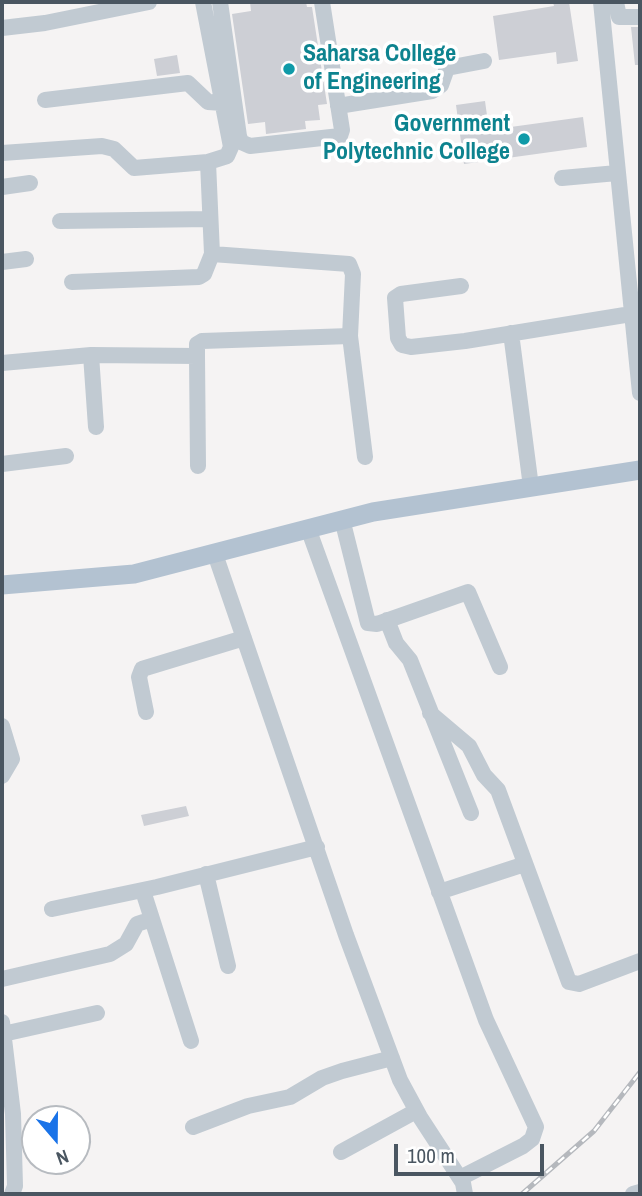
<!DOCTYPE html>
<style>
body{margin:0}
#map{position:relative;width:642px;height:1196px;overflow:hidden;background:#f5f3f3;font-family:"Archivo Narrow",sans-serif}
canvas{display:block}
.frame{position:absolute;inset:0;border:4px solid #4a5661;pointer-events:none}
.north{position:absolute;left:21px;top:1105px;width:70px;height:70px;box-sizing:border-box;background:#fff;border:2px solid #b7bbc0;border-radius:50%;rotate:160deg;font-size:19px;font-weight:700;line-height:28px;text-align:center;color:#4a5661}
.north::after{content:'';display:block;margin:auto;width:24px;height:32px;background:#1a73e8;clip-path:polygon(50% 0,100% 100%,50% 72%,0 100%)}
.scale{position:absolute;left:394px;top:1144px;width:150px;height:32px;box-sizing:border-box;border:4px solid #4a5661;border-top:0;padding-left:9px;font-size:21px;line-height:24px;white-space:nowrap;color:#4a5661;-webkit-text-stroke:5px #fff;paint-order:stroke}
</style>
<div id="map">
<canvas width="642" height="1196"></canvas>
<div class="frame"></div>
<div class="north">N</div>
<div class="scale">100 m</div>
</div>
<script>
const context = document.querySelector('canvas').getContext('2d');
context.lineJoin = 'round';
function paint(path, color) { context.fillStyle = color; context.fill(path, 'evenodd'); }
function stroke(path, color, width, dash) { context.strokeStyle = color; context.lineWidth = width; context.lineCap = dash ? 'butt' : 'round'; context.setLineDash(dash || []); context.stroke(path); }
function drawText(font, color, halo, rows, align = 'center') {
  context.font = font + ' "Archivo Narrow",sans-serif'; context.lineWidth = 7; context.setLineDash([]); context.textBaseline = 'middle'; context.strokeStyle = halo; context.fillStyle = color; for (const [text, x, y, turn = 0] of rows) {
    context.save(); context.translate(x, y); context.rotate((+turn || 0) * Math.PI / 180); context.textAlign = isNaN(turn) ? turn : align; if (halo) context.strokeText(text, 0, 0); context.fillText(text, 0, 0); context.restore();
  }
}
paint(new Path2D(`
 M250,2h56l1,5h5l15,97 -9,1 2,15 -15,1 1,8 -40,5 -1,-12 -17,2 -16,-110 19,-3z
 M553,2h16l9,59 -21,3 -1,-12 -57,8 -6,-44 61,-10z
 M631,27h9v38h-5z
 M177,55l3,18 -23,3 -3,-17z
 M485,101l4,29 94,-13 4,30 -123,17 -8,-59z
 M186,806l3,10 -45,10 -3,-11z`), '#cdcfd5');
stroke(new Path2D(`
 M220,2l19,134 2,6 9,4 90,-10 2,-6 -20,-128
 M601,2l39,391
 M616,2l3,15h21
 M2,28l43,-5 104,-21
 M45,100l143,-17 20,19 15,1
 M338,106l94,-15 9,-6 6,-17 37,-7
 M2,153l100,-7 12,3 20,19 74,-6 19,-6 4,-9 -28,-145
 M208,162l4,92
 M562,178l55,-5
 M2,187l28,-4
 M60,221l150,-2
 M2,262l24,-3
 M72,282l127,-5 5,-3 8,-20 137,10 4,10 -3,62 15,121
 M461,286l-60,8 -6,4 3,40 4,7 9,2 54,-6 166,-27
 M511,333l20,154
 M91,355l5,72
 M197,356l1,110
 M2,363l89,-8 106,1v-12l5,-3 148,-5
 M2,464l64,-8
 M342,519l26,104 9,1 91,-32 32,75
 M308,528l178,492 50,107 -4,12 -9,7 -63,32
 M215,554l131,381 54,145 20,37 43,66 2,11
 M387,620l9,23 14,17 61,153
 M146,712l-7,-35 3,-8 102,-31
 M430,713l39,33 15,29 14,15 71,192 10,2 61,-23
 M2,726l10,33 -10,17
 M206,874l22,92
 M143,891l48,150
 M439,892l86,-28
 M52,909l105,-22 160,-40
 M2,979l108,-25 16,-10 11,-20 15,-5
 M2,1022l11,92 2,72 -3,8
 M3,1034l94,-21
 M193,1127l55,-21 42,-9 32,-19 20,-7 50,-13
 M341,1152l75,-41
 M633,1194l7,-2`), '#c1cad2', 16);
stroke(new Path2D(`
 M2,585l132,-11 239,-62 267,-42`), '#b3c2d1', 19);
const rail = new Path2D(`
 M522,1194l72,-63 46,-59`);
stroke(rail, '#b5b8bd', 5);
stroke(rail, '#fff', 2.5, [8]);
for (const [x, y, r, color] of [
 [289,69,7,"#0f9aa8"],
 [524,139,7,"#0f9aa8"]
]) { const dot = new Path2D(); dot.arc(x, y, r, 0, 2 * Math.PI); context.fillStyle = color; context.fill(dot); stroke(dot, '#fff', 2.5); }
drawText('bold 24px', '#0d838f', '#fff', [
 ["Saharsa College",303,55],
 ["of Engineering",303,83],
 ["Government",510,125,"right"],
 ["Polytechnic College",510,153,"right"]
], 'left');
</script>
